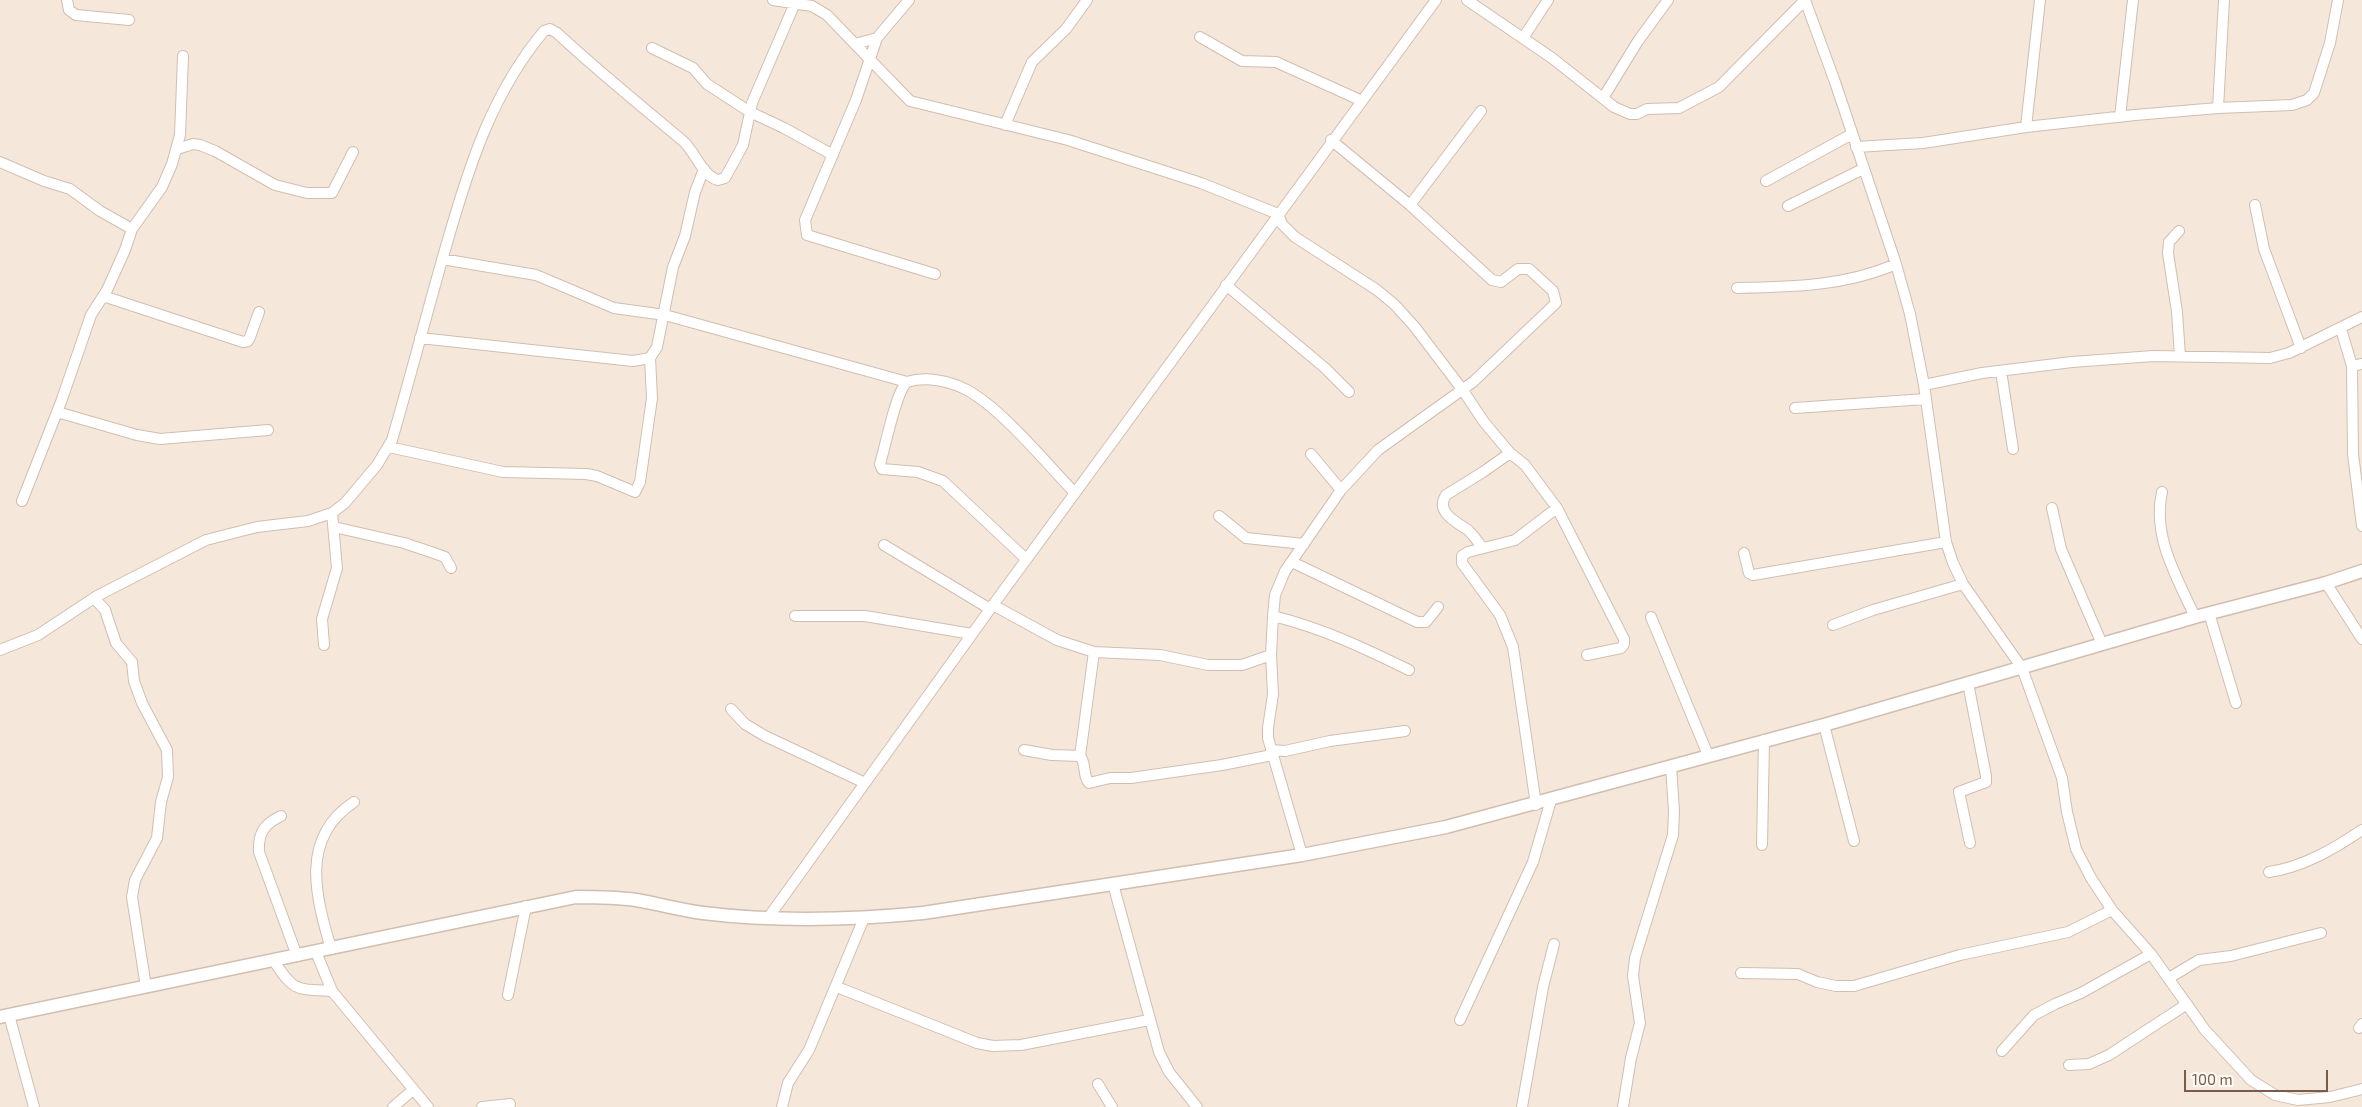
<!DOCTYPE html>
<style>
body{margin:0}
#map{position:relative;width:2362px;height:1107px;overflow:hidden;background:#fdf6ec;font-family:"Exo 2",sans-serif}
canvas{display:block}
.scale{position:absolute;left:2184px;top:1070px;width:144px;height:22px;box-sizing:border-box;border:2px solid #7a5c4d;border-top:0;padding-left:6px;font-size:15px;line-height:18px;white-space:nowrap;color:#7a5c4d;-webkit-text-stroke:4px #fffaf3;paint-order:stroke}
</style>
<div id="map">
<canvas width="2362" height="1107"></canvas>
<div class="scale">100 m</div>
</div>
<script>
const context = document.querySelector('canvas').getContext('2d');
context.lineJoin = 'round';
function paint(path, color) { context.fillStyle = color; context.fill(path, 'evenodd'); }
function stroke(path, color, width, dash) { context.strokeStyle = color; context.lineWidth = width; context.lineCap = dash ? 'butt' : 'round'; context.setLineDash(dash || []); context.stroke(path); }
paint(new Path2D(`
 M0,0h2362v1107h-2362z`), '#f5e8da');
const minor = new Path2D(`
 M67,0l2,10 7,5 53,5
 M773,0l39,6 15,9 83,86 158,39 133,43 77,31 4,10 13,13 82,53 18,15 19,21 48,63 22,33 26,31 15,12 32,43 67,131v5l-3,4 -34,7
 M909,0l-32,38 -21,62 -51,120 2,15 128,39
 M1467,0l85,58 62,49 16,7h7l10,-5 32,-1 40,-21 86,-87
 M1805,0l30,82 61,182 14,50 14,71 22,157 7,21 10,21 59,84 40,110 5,34 9,37 15,29 21,32 39,44 54,76 46,50 24,15 23,5 32,-3 32,-8
 M1200,37l42,24 34,1 84,38
 M1523,38l25,-38
 M855,44l22,-6
 M652,48l41,20 14,16 43,28 34,16 49,27
 M1603,98l35,-57 30,-41
 M2218,108l6,-108
 M2120,117l13,-117
 M1005,125l27,-63 34,-33 21,-29
 M2026,127l14,-127
 M1856,147l67,-4 103,-16 109,-12 83,-7 74,-3 15,-5 7,-7 16,-50 8,-43
 M177,149l16,-5 7,1 15,6 60,34 32,8h25l21,-41
 M0,162l44,19 26,8 30,22 32,18
 M1766,181l86,-47
 M1410,205l71,-94
 M2255,205l9,44 37,99
 M1788,206l75,-37
 M2179,231l-10,11 -1,11 9,59 3,44
 M442,259l94,16 78,33 51,7 242,67c19,-6 43,-1 60,8 35,19 79,73 108,103
 M1226,285l99,83 24,24
 M1737,288c55,-1 109,-2 159,-24
 M103,296l140,46 5,-1 2,-4 9,-25
 M2341,329l11,37 1,88 9,72
 M420,338l213,23 17,-3 7,-11 16,-80 12,-31 10,-44 9,-23
 M2352,366l10,-2
 M2001,371l12,78
 M907,382c-11,9 -22,66 -27,82l2,5 36,3 25,9 83,78
 M1924,385l58,-12 90,-11 81,-6 117,2 19,-5 73,-36
 M1795,408l131,-9
 M57,412l80,23 23,4 108,-9
 M389,447l114,25 83,2 11,2 38,16 5,-10 12,-84 -2,-40
 M1311,454l30,36
 M2162,492c-10,45 15,85 33,125
 M22,501l39,-99 30,-87 16,-25 18,-40 7,-21 30,-42 10,-23 8,-29 3,-79
 M2052,508l9,41 41,95
 M1219,516l27,22 58,6
 M334,527l70,16 27,9 14,5 6,11
 M884,545l106,64
 M1482,547c-4,-5 -8,-11 -13,-16 -10,-8 -35,-18 -23,-36l37,-23 27,-19
 M1744,553l5,20 4,2 193,-33
 M1292,562l125,60h9l12,-15
 M2326,583l36,56
 M94,598l11,12 11,33 16,19 2,19 8,22 25,47 1,27 -7,25 -4,36 -22,42 -3,17 14,90
 M993,605l64,35 37,12 66,3 48,10h34l29,-10
 M2209,613l27,90
 M795,616h70l107,18
 M1273,616c49,12 91,32 136,54
 M1651,617l57,138
 M1833,625l40,-15 90,-26
 M324,645l-2,-26 15,-51 -5,-55
 M0,650l38,-15 59,-39 109,-56 51,-13 51,-6 24,-8 13,-10 32,-38 15,-25c19,-65 36,-132 55,-197 22,-77 45,-150 97,-212l6,-2 7,4c41,38 83,72 126,108 12,10 19,35 35,39l7,-2 18,-33 9,-42 43,-100
 M1094,652l-14,104c7,8 2,19 9,27l21,-5h21l91,-13 50,-10
 M1968,683l18,93v6l-27,10 11,51
 M731,709l14,15 20,12 100,47
 M1824,725l30,116
 M1024,750l28,5 28,1
 M1271,750l14,1 45,-10 75,-10
 M1536,805l-23,-158 -13,-32 -38,-52v-7l6,-4 47,-12 42,-32
 M281,816c-17,8 -23,17 -22,36l38,104
 M1762,845l2,-105
 M1302,855l-34,-117v-10l5,-34 -2,-39 2,-39 2,-21 10,-24 56,-81 37,-40 95,-68 83,-79 -3,-12 -24,-22h-11l-17,13 -9,-2 -82,-75 -79,-65
 M2269,872c34,-5 65,-23 93,-42
 M1113,884l46,168 10,20 28,35
 M768,918l225,-313 443,-605
 M331,949c-15,-52 -32,-111 23,-147
 M316,952l16,39 96,116
 M274,961c20,31 22,28 58,30
 M1741,973l57,1 19,8 19,4h18l106,-31 108,-23 44,-22
 M2169,978l30,-18 32,-4 90,-23
 M837,987l140,56 16,3 28,-1 128,-25
 M508,995l18,-89
 M9,1015l25,92
 M1460,1020l73,-158 18,-62
 M2359,1028l3,-4
 M2002,1051l32,-36 21,-11 26,-11 70,-39
 M2069,1065l20,-1 20,-9 78,-51
 M1098,1084l14,23
 M393,1107l20,-17
 M482,1107l28,-3
 M782,1107l6,-24 21,-33 55,-132
 M1522,1107l21,-120 11,-43
 M1623,1107l8,-49 9,-35 -7,-47 2,-18 38,-123 1,-24 -3,-45`);
const tertiary = new Path2D(`
 M0,1017l576,-120c20,0 40,0 60,3 23,4 45,10 67,13 73,9 147,7 220,0l379,-58 144,-28 378,-102 371,-108 131,-34 36,-12`);
stroke(minor, '#d1beb0', 12);
stroke(tertiary, '#d1beb0', 15);
stroke(minor, '#fff', 10);
stroke(tertiary, '#fff', 12);
</script>
